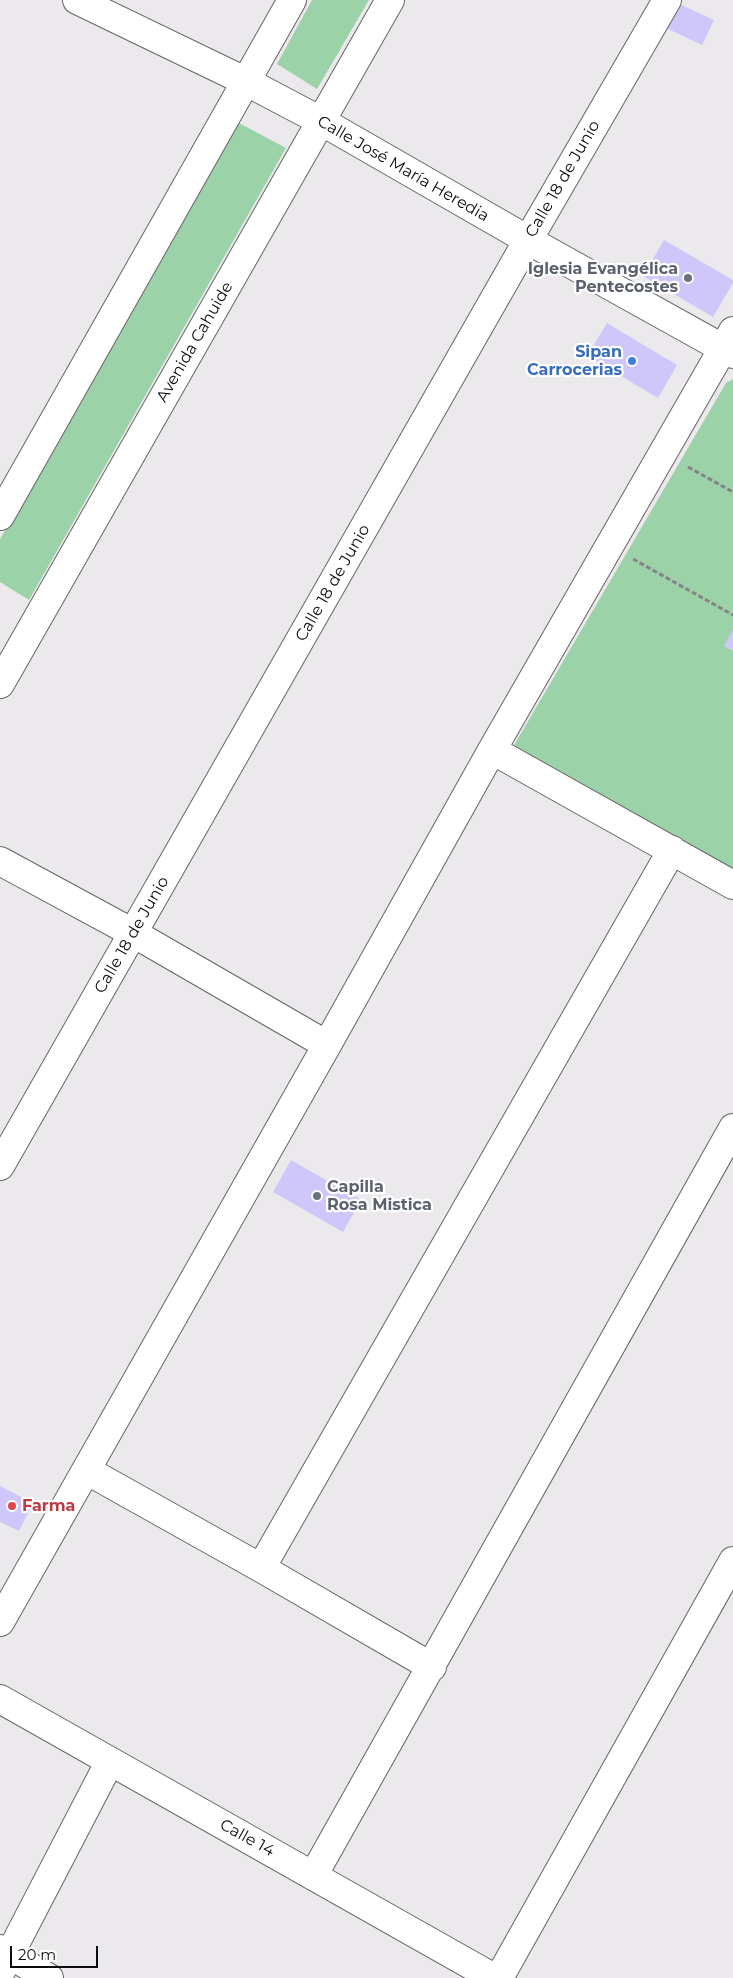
<!DOCTYPE html>
<meta charset="utf-8">
<style>
body{margin:0}
#map{position:relative;width:733px;height:1978px;overflow:hidden;background:#ece9ed;font-family:Montserrat,sans-serif}
canvas{display:block}
.scale{position:absolute;left:10px;top:1946px;width:88px;height:22px;box-sizing:border-box;border:2px solid #0c0b0d;border-top:0;padding-left:6px;font-size:15px;line-height:18px;white-space:nowrap;color:#0c0b0d;-webkit-text-stroke:4px #fff;paint-order:stroke}
</style>
<div id="map">
<canvas width="733" height="1978"></canvas>
<div class="scale">20 m</div>
</div>
<script>
const context = document.querySelector('canvas').getContext('2d');
context.lineJoin = 'round';
function paint(path, color) { context.fillStyle = color; context.fill(path, 'evenodd'); }
function stroke(path, color, width, dash) { context.strokeStyle = color; context.lineWidth = width; context.lineCap = dash ? 'butt' : 'round'; context.setLineDash(dash || []); context.stroke(path); }
function drawText(font, color, halo, rows, align = 'center') {
  context.font = font + ' Montserrat,sans-serif'; context.lineWidth = 4.5; context.setLineDash([]); context.textBaseline = 'middle'; context.strokeStyle = halo; context.fillStyle = color; for (const [text, x, y, turn = 0] of rows) {
    context.save(); context.translate(x, y); context.rotate((+turn || 0) * Math.PI / 180); context.textAlign = isNaN(turn) ? turn : align; if (halo) context.strokeText(text, 0, 0); context.fillText(text, 0, 0); context.restore();
  }
}
paint(new Path2D(`
 M312,0h57l-52,89 -40,-25z
 M239,123l47,25 -257,452 -29,-18v-43z
 M733,379v491l-220,-123 213,-364z`), '#9cd2a8');
paint(new Path2D(`
 M677,3l37,17 -12,25 -36,-17z
 M664,240l69,40v3l-20,34 -70,-41z
 M607,323l70,42 -19,33 -71,-42z
 M733,630v21l-9,-5z
 M291,1160l70,40 -18,32 -70,-40z
 M0,1486l33,17 -14,28 -19,-9z`), '#cfc7f9');
const minor = new Path2D(`
 M77,0l170,82 74,39 207,119 205,114
 M492,750l241,135
 M0,861l133,72 194,112
 M0,1166l528,-926 139,-240
 M86,1470l175,98 171,99
 M261,1568l411,-718
 M0,1622l327,-577 165,-295 241,-419
 M0,1699l494,279
 M313,1876l420,-748
 M0,1949l49,29
 M0,1973l110,-212
 M499,1978l234,-417`);
const major = new Path2D(`
 M0,516l292,-516
 M0,684l390,-684`);
stroke(minor, '#666467', 30);
stroke(major, '#666467', 30);
stroke(new Path2D(`
 M688,467l45,25
 M633,559l100,56`), '#868487', 3, [5, 2.5]);
stroke(minor, '#fff', 28);
stroke(major, '#fff', 28);
for (const [x, y, r, color] of [
 [688,278,5,"#6b7280"],
 [632,361,5,"#3f7fe0"],
 [317,1196,5,"#6b7280"],
 [12,1506,5,"#e0444e"]
]) { const dot = new Path2D(); dot.arc(x, y, r, 0, 2 * Math.PI); context.fillStyle = color; context.fill(dot); stroke(dot, '#fff', 2); }
drawText('16px', '#0c0b0d', '#fff', [
 ["Calle José María Heredia",403,169,30],
 ["Calle 18 de Junio",563,179,-60],
 ["Avenida Cahuide",195,342,-60],
 ["Calle 18 de Junio",333,583,-60],
 ["Calle 18 de Junio",132,935,-60],
 ["Calle 14",247,1838,29]
]);
drawText('bold 16px', '#5b616d', '#fff', [
 ["Iglesia Evangélica",678,269],
 ["Pentecostes",678,287],
 ["Capilla",327,1187,"left"],
 ["Rosa Mistica",327,1205,"left"]
], 'right');
drawText('bold 16px', '#366cbe', '#fff', [
 ["Sipan",622,352],
 ["Carrocerias",622,370]
], 'right');
drawText('bold 16px', '#be3a42', '#fff', [
 ["Farma",22,1506]
], 'left');
</script>
